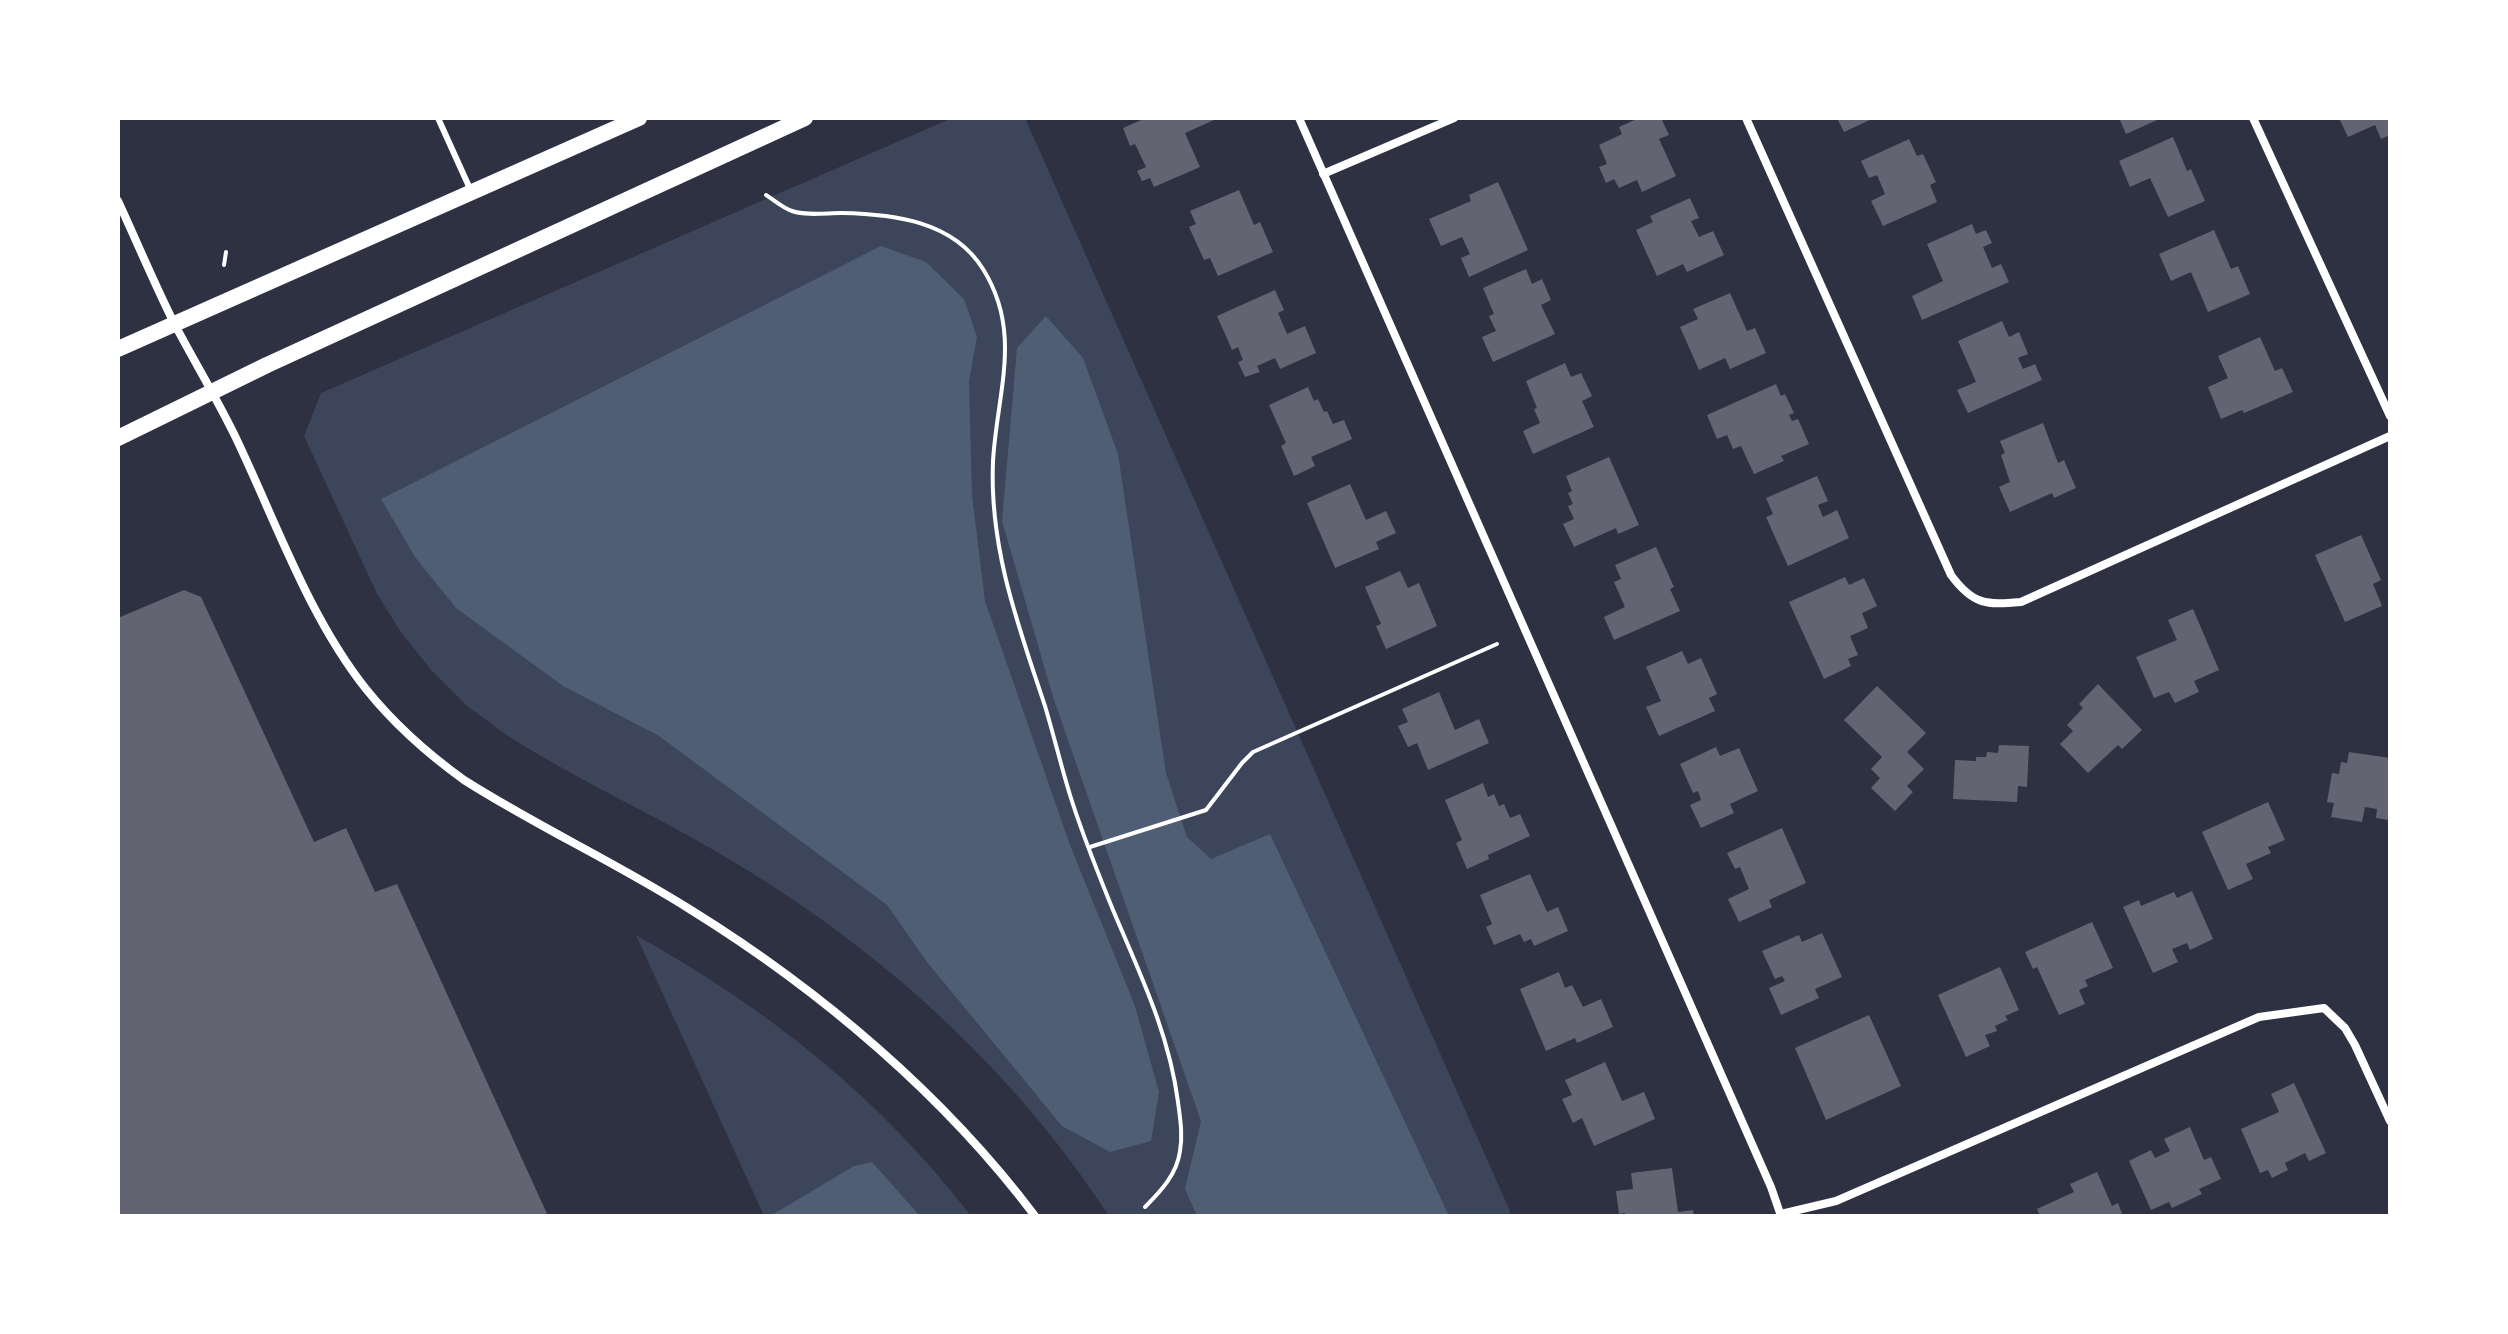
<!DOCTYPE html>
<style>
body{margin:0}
#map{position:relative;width:2508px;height:1334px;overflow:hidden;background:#2d3142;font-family:"Playfair Display",serif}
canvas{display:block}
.frame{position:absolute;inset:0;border:120px solid #fff;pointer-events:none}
</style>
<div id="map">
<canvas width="2508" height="1334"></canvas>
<div class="frame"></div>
</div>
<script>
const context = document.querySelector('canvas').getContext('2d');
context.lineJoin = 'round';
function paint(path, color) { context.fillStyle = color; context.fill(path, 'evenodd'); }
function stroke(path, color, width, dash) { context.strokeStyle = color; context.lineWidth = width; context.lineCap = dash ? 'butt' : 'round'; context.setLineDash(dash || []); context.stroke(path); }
paint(new Path2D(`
 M952,118h73l485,1093v5h-401c-98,-150 -233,-271 -387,-361 -71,-42 -147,-76 -217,-121l-39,-29 -33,-33 -31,-38 -25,-40 -73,-158 17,-43z
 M636,935c129,72 245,163 335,281h-207z`), '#3c4559');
paint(new Path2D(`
 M881,246l45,16 38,37 13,38 -8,44 3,114 13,106 85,244 65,161 24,86 -8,49 -41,11 -48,-26 -135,-164 -40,-57 -228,-169 -96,-50 -107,-78 -41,-51 -34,-58z
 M1046,316l37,42 35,96 48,319 21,64 24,22 59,-25 179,382h-252l-12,-27 16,-68 -148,-424 -51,-176 15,-173z
 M872,1162l48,54h-150l84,-50z`), '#4f5d75');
paint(new Path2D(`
 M1146,118h67l1,2 -29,13 15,34 -46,20 -4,-9 -8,3 -5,-10 9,-4 -11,-23 -5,2 -7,-18z
 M1639,118h22l8,17 -10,4 17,37 -34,16 -5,-12 -18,8 -5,-9 -8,4 -7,-16 8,-3 -8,-19 23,-11 -3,-7z
 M1837,118h37l-30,14z
 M2119,118h37l1,2 -31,14z
 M2339,118h51v17l-9,4 -6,-14 -27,12z
 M2173,137l14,34 4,-2 14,32 -37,16 -18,-39 -20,9 -11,-26z
 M1909,139l8,17 6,-2 13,28 -6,3 7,17 -54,24 -12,-25 14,-7 -8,-19 -8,3 -8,-17z
 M1498,182l30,68 -59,27 -8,-19 9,-4 -8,-17 -21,9 -12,-27 42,-18 -2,-6z
 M1239,190l15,35 6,-3 13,30 -55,24 -8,-18 -6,2 -15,-33 7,-3 -6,-13z
 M1690,198l9,20 -8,3 8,16 14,-6 11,24 -37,17 -4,-8 -26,12 -21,-46 17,-8 -3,-6z
 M1972,224l4,10 10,-4 6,13 -9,4 9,21 9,-4 8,18 -87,38 -10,-24 31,-15 -16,-37z
 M2214,230l17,39 7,-3 12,28 -42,18 -17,-40 -20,9 -12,-27z
 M1526,269l6,15 10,-5 9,21 -10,5 14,29 -62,28 -11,-25 14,-6 -7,-15 5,-2 -11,-26z
 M1275,290l9,20 -6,3 9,21 18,-8 11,27 -36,16 -5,-11 -18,8 3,6 -15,5 -7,-15 5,-2 -5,-13 -6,3 -15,-34z
 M1730,293l17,38 8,-3 11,25 -36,16 -5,-11 -26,12 -19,-43 18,-8 -5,-10z
 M2002,321l7,16 10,-5 9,22 -10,4 5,11 12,-5 7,16 -74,33 -11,-23 19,-8 -18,-41z
 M2260,337l15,34 7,-3 11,24 -49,21 -2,-3 -21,9 -13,-32 20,-9 -10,-22z
 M1565,363l6,14 10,-4 11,23 -10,5 12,26 -61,27 -10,-23 17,-8 -6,-14 3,-1 -11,-27z
 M1776,384l5,12 4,-2 9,19 -5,2 3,6 6,-2 11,25 -28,12 3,5 -30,13 -13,-28 -8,3 -6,-14 -10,4 -10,-24z
 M1308,387l6,14 4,-2 6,13 3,-1 6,13 11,-4 8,19 -41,18 4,9 -21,10 -13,-30 5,-3 -17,-38z
 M2043,423l15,40 6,-3 12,28 -22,10 -2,-5 -42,19 -11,-25 11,-5 -9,-27 4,-2 -5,-12z
 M1609,457l30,68 -21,9 -2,-6 -42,19 -11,-23 11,-5 -6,-13 5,-2 -5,-11 4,-2 -6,-15z
 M1817,476l11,25 -10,4 5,12 14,-7 12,28 -61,28 -22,-49 7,-3 -7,-16z
 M1350,484l16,36 20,-9 10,22 -20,9 3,7 -44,19 -28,-65z
 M2361,535l20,45 -8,4 9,22 -37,16 -30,-67z
 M1656,547l18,40 -4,2 10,22 -66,29 -10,-23 21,-10 -11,-25 7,-3 -6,-14z
 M1400,571l8,17 11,-5 18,43 -51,23 -10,-23 5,-2 -16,-37z
 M1845,577l4,8 15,-7 13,28 -15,7 6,15 -18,8 8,19 -10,4 3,7 -27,13 -35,-77z
 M184,590l17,7 113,245 32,-14 29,64 22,-8 151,332h-430v-598z
 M2193,609l26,61 -25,11 5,11 -24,11 -6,-11 -15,6 -18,-41 41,-17 -9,-20z
 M1682,651l6,13 13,-6 16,36 -8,4 6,13 -56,25 -13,-29 15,-6 -15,-34z
 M2098,684l44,46 -20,19 -4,-4 -30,28 -28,-29 13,-13 -6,-6 16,-17 -4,-4z
 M1877,686l49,47 -19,19 17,17 -17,17 6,6 -18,19 -24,-23 9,-10 -9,-9 11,-12 -38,-37z
 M1439,692l16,38 24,-11 10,24 -61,27 -11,-27 -9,4 -10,-21 10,-4 -6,-13z
 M1999,745l30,1 -2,41 -9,-1 -1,16 -64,-3 2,-39 21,1v-4h10l1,-5 11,1z
 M1716,747l4,9 19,-8 19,43 -28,13 4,9 -33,15 -11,-23 11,-5 -3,-9 -5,2 -13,-29z
 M2349,752l41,6v53l-2,9 -12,-2 1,-9 -12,-2 -3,15 -31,-5 3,-14 -7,-1 5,-29 7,1 2,-12 6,1z
 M1483,783l5,14 6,-3 5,12 5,-2 6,14 10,-4 10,22 -42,19 1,4 -22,10 -11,-26 6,-3 -17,-40z
 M2268,802l17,38 -17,7 3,6 -25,11 7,15 -25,11 -26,-58z
 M1782,828l24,55 -37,17 3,7 -33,15 -11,-23 21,-10 -9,-22 -5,2 -8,-16z
 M1530,874l17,38 11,-5 10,24 -34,15 -3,-7 -7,3 -4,-8 -26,11 -8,-18 6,-3 -12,-29z
 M2192,891l21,48 -23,11 -3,-7 -15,6 6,13 -25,11 -30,-66 16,-7 2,6 33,-14 3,6z
 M2092,922l21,46 -28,12 3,6 -9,4 6,14 -26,11 -22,-48 -4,2 -8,-17z
 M1822,933l20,44 -27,12 4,9 -38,17 -12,-27 16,-7 -3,-5 -7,3 -13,-28 37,-16 3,7z
 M2000,967l19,43 -14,6 3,4 -13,6 2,5 -12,4 5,11 -24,11 -28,-62z
 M1559,972l6,16 7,-3 11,22 18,-8 12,28 -36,16 -2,-5 -29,13 -26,-62z
 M1869,1015l32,71 -75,34 -31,-72z
 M1605,1062l17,39 22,-9 11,27 -61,27 -12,-28 -9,5 -11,-24 10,-4 -7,-15z
 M2294,1083l32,70 -17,8 -4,-8 -20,10 3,7 -16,8 -4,-8 -8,3 -19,-44 38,-17 -8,-18z
 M2190,1127l14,33 7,-3 10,22 -22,10 3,5 -30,14 -3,-6 -18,8 -22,-49 22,-11 4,8 15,-7 -6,-12z
 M1672,1168l6,44 15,-2 1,6h-69v-3l-6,1 -3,-23 17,-2 -2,-16z
 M2097,1172l15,34 6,-3 5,13h-83l-3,-7 37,-17 -4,-8z`), '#626471');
stroke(new Path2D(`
 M766,195c8,5 17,13 26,16 15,5 34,2 49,2 53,1 112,8 142,56 40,64 14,123 10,192 -4,86 25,164 52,245 9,30 16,60 25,89 12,39 28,78 43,115 27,64 56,123 65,192 2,16 5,32 2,49 -3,23 -19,40 -35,56
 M224,265l2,-13
 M1090,847l116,-37 36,-47 11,-11 244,-108`), '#fff', 4);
stroke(new Path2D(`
 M438,118l33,73`), '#fff', 6);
stroke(new Path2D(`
 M1299,118l472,1069 10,29
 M1746,118l205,457c22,30 35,30 70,27l369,-166
 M2253,118l137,298
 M1323,174l131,-56
 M118,201c19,41 36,82 56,122 20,38 42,74 61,113 40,83 73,180 131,253 28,35 62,65 98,91 74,47 153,83 227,130 129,80 253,185 344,306
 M1781,1214l55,-13 423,-184 65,-9 21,20 10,17 35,76`), '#fff', 8);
stroke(new Path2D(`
 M118,349l521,-231
 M118,438l149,-73 538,-247`), '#fff', 16);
</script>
